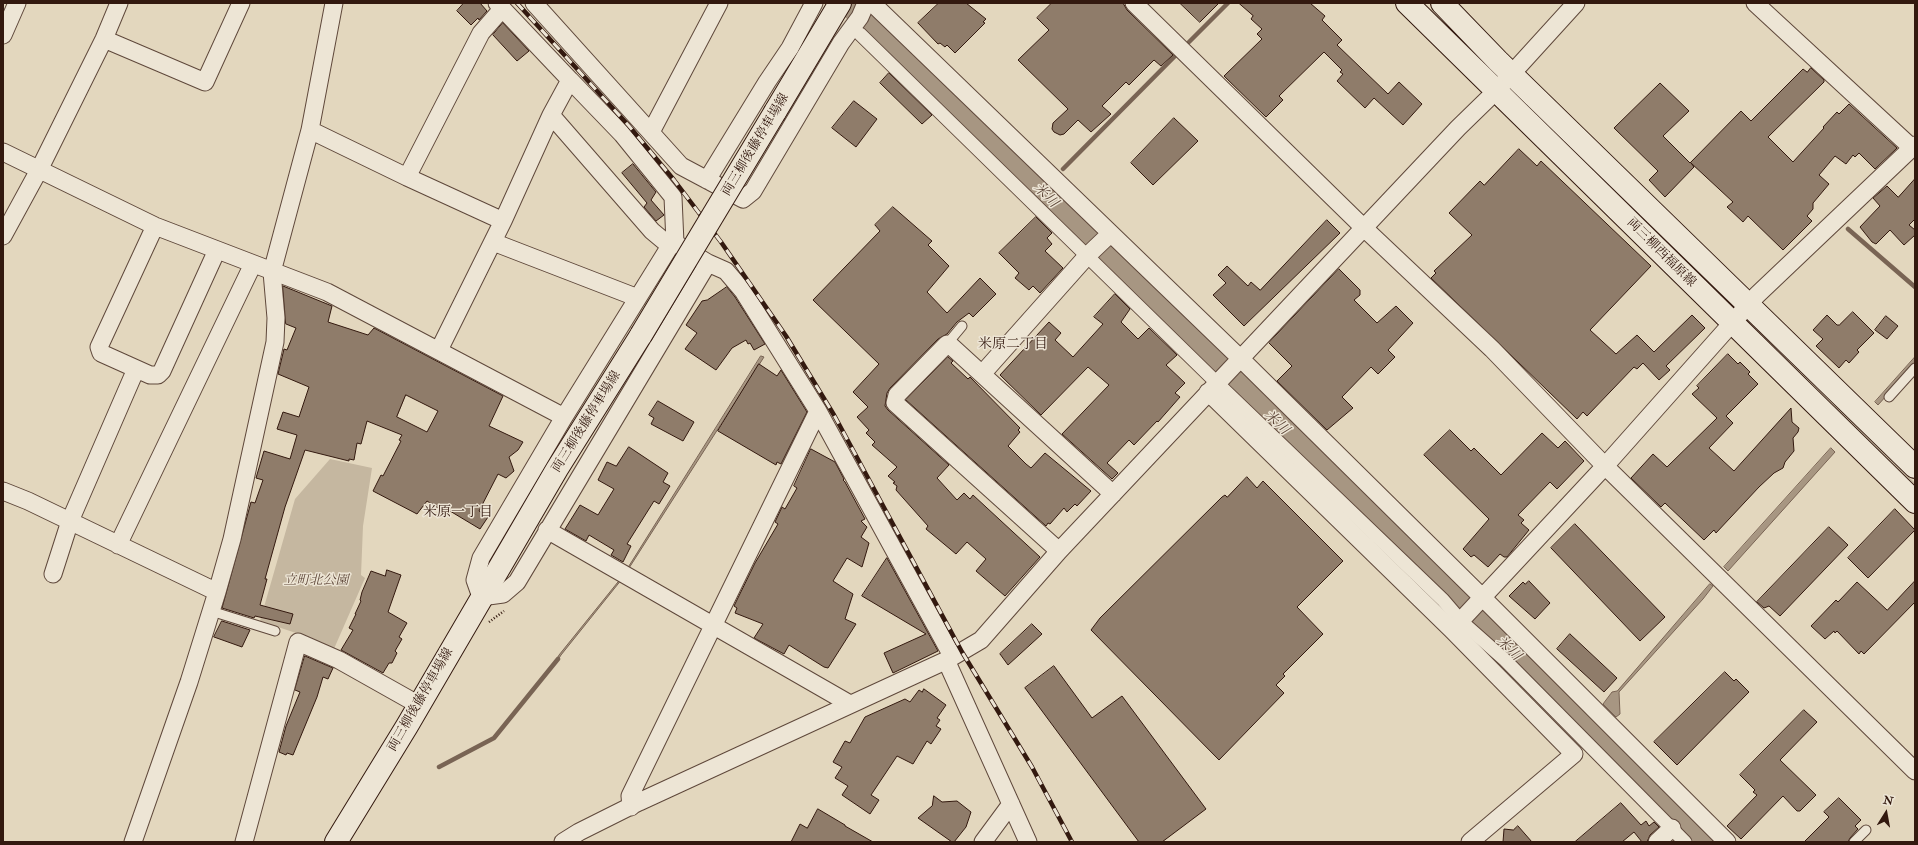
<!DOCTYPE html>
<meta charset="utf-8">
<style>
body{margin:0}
#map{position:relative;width:1918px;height:845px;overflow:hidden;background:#e3d7be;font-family:"IM FELL Double Pica",serif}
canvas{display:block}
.frame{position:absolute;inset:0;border:4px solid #33190f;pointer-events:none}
.north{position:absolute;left:1866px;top:793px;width:40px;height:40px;-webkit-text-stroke:3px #ede5d5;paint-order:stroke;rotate:11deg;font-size:11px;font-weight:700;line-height:16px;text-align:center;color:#33190f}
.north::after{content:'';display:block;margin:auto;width:14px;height:18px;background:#33190f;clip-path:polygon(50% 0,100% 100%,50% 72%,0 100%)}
</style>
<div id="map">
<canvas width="1918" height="845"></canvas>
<div class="frame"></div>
<div class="north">N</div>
</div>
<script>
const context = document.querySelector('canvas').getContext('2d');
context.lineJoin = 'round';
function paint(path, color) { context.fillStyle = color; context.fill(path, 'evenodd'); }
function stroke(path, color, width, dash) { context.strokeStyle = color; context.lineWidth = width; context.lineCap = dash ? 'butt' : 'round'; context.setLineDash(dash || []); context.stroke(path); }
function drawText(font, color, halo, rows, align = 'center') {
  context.font = font + ' "IM FELL Double Pica","Noto Serif JP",serif'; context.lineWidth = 3; context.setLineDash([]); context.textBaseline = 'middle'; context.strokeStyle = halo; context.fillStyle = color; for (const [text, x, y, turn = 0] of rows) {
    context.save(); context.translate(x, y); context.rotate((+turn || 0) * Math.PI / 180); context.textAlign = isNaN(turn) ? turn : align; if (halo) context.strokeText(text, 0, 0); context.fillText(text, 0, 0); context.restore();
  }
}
paint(new Path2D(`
 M849,16l-14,20 -50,84 -3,1 52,-87z
 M1549,125l100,97 24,28 -120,-118z
 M1823,390l27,29 65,64v5l-74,-73z
 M330,459l42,9 -9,58 -2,49 4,3 -32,73 -28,-15 -45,-15 35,-122z`), '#c5b7a0');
const water = new Path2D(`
 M761,356l3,1 -142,222 -61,76 -5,8h-1l4,-8 63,-78z
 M1915,357v7l-37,41 -3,-3z
 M1831,448l4,4 -107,119 -4,-4z
 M1710,584l3,2 -10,13 -84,93 1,22 -4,3 -13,-13 9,-12 5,-1z`);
paint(water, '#a79682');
stroke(water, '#796454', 1);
stroke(new Path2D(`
 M1189,42l39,-39
 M1063,169l113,-114
 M1848,229l67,58
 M439,767l55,-29 64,-79`), '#796454', 4.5);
stroke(new Path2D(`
 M851,3l302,301 297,287 252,251`), '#a79682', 28);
const building = new Path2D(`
 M464,3h16l7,8 -8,9 -1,-2 -7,7 -14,-14z
 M939,3h27l20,16 -3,3 2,1 -30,30 -8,-8 -2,2 -5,-4 -2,1 -20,-21z
 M1052,3h71l4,7 46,45 -12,11 -7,-6 -25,25 -3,-3 -24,24 9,8 -20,18 -13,-12 -14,14 -4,1 -6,-3 -2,-3 1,-6 15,-14 -50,-49 31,-30 -12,-12z
 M1180,3h39l-19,19z
 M1239,3h71l15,13 -3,4 20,20 -5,5 51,49 11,-12 23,22 -19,21 -29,-27 -9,10 -28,-27 6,-7 -3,-2 2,-2 -18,-18 -45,44 4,4 -17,17 -42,-41 38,-37 -5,-5 5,-5 -11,-10 2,-3z
 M503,23l26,28 -12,10 -24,-26z
 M1811,68l13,12v2l-56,55 25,25 31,-34 -1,-1 14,-15 2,2 10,-10 48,44 -22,21 -16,-16 -4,4 -2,-2 -7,9 -11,-8 -16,19 10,9 -16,19v6l-6,7 5,5 -29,29 -35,-34 -5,6 -16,-15 6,-5 -42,-39 3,4 -29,30 -16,-17 9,-9 -44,-43 46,-45 29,28 -26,25 27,27 51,-52 10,10 52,-52 4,3z
 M889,73l43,42 -10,9 -42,-41z
 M854,101l23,18 -21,28 -24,-19z
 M1174,118l24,23 -45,44 -22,-22z
 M1519,149l18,17 4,-5 110,105 -61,64 26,24 21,-19 17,17 38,-37 13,13 -39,38 4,4 -11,10 -16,-17 -6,6 -3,-2 -47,49 -4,-4 -6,7 -146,-141 5,-5 -2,-2 38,-36 -23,-22 31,-32 4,4z
 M633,164l23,28 -5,8 13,15 -8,6 -12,-14 3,-4 -25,-30z
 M1915,179v40l-6,6 6,5v5l-11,10 -14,-15 -14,14 -4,-2 -12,-15 20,-21 -7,-8 14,-12 11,11z
 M893,207l39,34 -4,4 21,21 -22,26 20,21 33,-35 16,16 -23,23 -4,-4 -12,9 -10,12 -9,5 -48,49 -3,5 -2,13 3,4 61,55 -12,13 20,22 7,-7 6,6 3,-4 67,62 -35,39 -29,-25 10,-12 -19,-17 -11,12 -30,-25 2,-3 -32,-36 1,-4 -4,-3 2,-1 -7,-6 9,-9 -25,-22 3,-3 -9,-9 3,-3 -12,-13 11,-10 -15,-15 26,-28 -66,-64 67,-69 -5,-6z
 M1036,217l16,16 -5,5 5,6 -7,7 18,17 -23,25 -7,-7 -4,4 -14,-12 4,-5 -20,-20z
 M1327,220l13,13 -96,93 -31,-31 13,-12 -8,-8 9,-9 21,20 3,-4 9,8z
 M1339,269l21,21v5l-6,5 23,23 19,-17 17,17 -25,27 7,7 -17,17 -7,-7 -29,30 11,11 -26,22 -50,-49 15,-15 -23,-23z
 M283,286l49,20 -4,16 40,13 6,-7 129,68 -14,30 34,16 -5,8 -9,7 5,14 -8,7 -8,-4 -19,37 9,6 -8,12 -35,-21 -2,3 -16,-10 -10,13 -44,-23 8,-16 2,1 18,-35 -2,-1 3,-5 -35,-14 -6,23 -4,-1 -3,17 -5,-1v2l-44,-11 -20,57 -20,72h2l-7,26 33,9 -3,10 -35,-8 -1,2 -32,-10 29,-106 4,1 8,-23 -7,-2 8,-27 26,8 7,-24 -20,-6 6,-17 16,5 10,-30 -31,-13 6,-25 3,1 9,-22 -10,-4zM406,395l32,16 -11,21 -30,-15z
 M727,287l8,10 30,47 -11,6 -4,-7 -2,1 -2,-4 -14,8 -16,22 -31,-21 12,-16 -11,-8 16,-24 5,-1z
 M1115,294l15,15 -9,13 17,17 11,-11 28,27 -11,10 19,18 -10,10 5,4 -22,25 -1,-1 -23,24 -5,-5 -22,23 11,10 -6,6 -50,-45 47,-49 -21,-18 -47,48 -41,-40 49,-53 12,11 -6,7 18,17 30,-33 -9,-7z
 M1853,312l21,21 -17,17 2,2 -10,11 -3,-3 -7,8 -23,-22 7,-7 -10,-9 14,-15 10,10h2z
 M1886,316l12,10 -11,13 -12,-9z
 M1728,354l10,10 2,-2 10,10 -2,2 10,10 -32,32 7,7 -24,25 25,23 57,-63 1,14 7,6 -1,4 -5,6 1,13 -9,11 -2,6 -9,5 -15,14 -43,46 -2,-3 -10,10 -39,-37 -4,4 -30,-29 22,-24 14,13 50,-49 -25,-24 7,-6 -2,-2z
 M948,357l5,4 -2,2 17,16 2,-2 50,51 -2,2 2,2 -12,14 18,18 5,4 14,-15 46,38 -14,15 -2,-2 -8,8 -3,-4 -14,16 -2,-1 -2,3 -140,-126z
 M759,364l18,12 4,-6 26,42 -26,52 -4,-2 -1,3 -58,-34z
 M658,401l36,21 -11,19 -32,-17 3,-6 -5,-3z
 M1450,430l21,21 3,-3 27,27 41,-42 16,15 7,-7 19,20 -27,28 -7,-7 -32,33 6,5 -3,3 8,7 -22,27h-3l-4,-3 -12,13 -14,-12 -3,2 -8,-8 26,-30 -65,-64z
 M629,447l39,26 -5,9 7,4 -11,18 -5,-3 -27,43 4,2 -8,16 -12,-7 3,-5 -25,-15 -3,6 -21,-12 15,-24 18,10 16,-26 -16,-9 9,-18 9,4z
 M811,449l24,13 9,17 -1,1 2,2 20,37 -4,2 6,6 -6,10 8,6 -7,24 -15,-9 -14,23 20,13 -8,25 11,5 -28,44 -4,-1 -35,-22 -5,9 -30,-16 9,-14 -28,-11 2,-5 -3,-2 21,-43 23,-39 -3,-2 7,-15 3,2 12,-21 -3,-2z
 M1247,477l10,11 6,-7 80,80 -46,46 26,27 -40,40 2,2 -9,9 8,8 -65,67 -128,-130 9,-12 122,-121 3,-2 2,2z
 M1895,509l20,21 -47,48 -20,-20z
 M1575,524l90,93 -25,24 -89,-93z
 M1829,527l19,18 -68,71 -11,-10 -5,2 -7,-6z
 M887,558l51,93 -45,22 -9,-20 42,-19 -64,-38z
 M387,570l14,5 -13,37 19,11 -8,14 3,2 -7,12 2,2 -5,10h-3l-6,10 -42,-23 12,-20 -4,-2 7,-14h-1l6,-13 -1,-1 2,-8 9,-21 14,5z
 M1529,581l21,22 -15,16 -26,-23 14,-14 2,2z
 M1915,581v21l-51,52 -3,-3 -2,3 -22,-23 -2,2 -1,-2 -9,8 -14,-13 25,-26 2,2 19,-20 30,28z
 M222,621l28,9 -8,17 -28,-10z
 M1032,624l10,10 -34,31 -8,-11z
 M1570,634l47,44 -13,14 -47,-43z
 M305,656l28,12 -5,11 -5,-2 -6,20 -24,58 -6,-2 -1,2 -7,-3 7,-26 14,-34 -5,-2z
 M1054,666l38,52 30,-22 84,113 -44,33h-23l-114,-154z
 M1725,672l9,9 2,-2 13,13 -72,73 -23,-23z
 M924,689l22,16 -9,13 3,2 -4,6 5,3 -10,15 -4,-3 -14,23 -16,-8 -26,39 8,5 -9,14 -28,-19 6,-9 -13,-8 7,-11 -9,-5 12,-21 5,2 15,-26 40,-18 5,3 9,-12 3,2z
 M1804,710l13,12 -37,38 36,35 -16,16h-3l-14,-15 -42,43 -14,-13 30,-31 -4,-3 2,-2 -15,-15z
 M934,796l8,6 15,-1 14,11 -5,15 -12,15h-2l-34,-24 14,-12z
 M1839,798l22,22 -6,6 3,3 -8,9 -2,4h-44l25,-25 -5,-5z
 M1621,803l20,22 5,-4 3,5 5,-4 5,5 -9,8 -3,7h-5l-8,-10 -12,10h-47z
 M818,809l27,16v1l28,16h-82l9,-18 7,4z
 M1518,826l14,16h-29l1,-13 9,1z`);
paint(building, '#8f7c6a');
stroke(building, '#33190f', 1);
const service = new Path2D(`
 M947,344l15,-18
 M1889,397l26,-29
 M211,611l64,20
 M1854,842l12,-12`);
const pedestrian = new Path2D(`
 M860,34l357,349 226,217 18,21 44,39 180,182`);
const minor = new Path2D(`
 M497,3l73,77 -19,35 101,116 18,15
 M534,3l147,163 62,33 10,-8 88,-148 19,-26 6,-14
 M872,3l368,355 243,240 244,244
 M1134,3l230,225 128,121 113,117 310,305
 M1755,3l157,145
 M3,35l14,-32
 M104,39l101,43 36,-79
 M570,80l52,54 51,63 2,46
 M310,130l97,47 74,-144 21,-24
 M651,132l68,-129
 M3,152l152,74 172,66 237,125
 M407,177l96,44 48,-106
 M707,180l60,-98 23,-34 24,-45
 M155,226l-56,121 2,6 49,22h8l4,-4 55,-121
 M3,236l36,-66 65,-131 15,-36
 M493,242l145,56
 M675,243l33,20 -191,319 -14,12 -22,3 -6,-17 6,-22 83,-141 106,-171z
 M708,263l18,8 17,20 75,120
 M439,350l64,-129
 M982,374l105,-118 23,-22
 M1208,392l244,238 122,124 -104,88
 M3,491l25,10 189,91
 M547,530l303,174
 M118,545l135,-281
 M1059,551l-164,-148 2,-8 48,-49 2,-2 3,1 163,149
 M53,574l17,-53 66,-152
 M1452,630l153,-164 152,-171 158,-150
 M946,660l82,182
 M631,807l-1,-11 188,-385 134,245
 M133,842l56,-160 28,-90 15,-53 43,-197 1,-24 -4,-46 38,-142 24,-127
 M244,842l54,-200 41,18 80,45
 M563,842l16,-10 60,-30 308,-142 34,-20 78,-89 399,-423 38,-37 80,-88
 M983,842l28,-38
 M1657,842l15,-14`);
const secondary = new Path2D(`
 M1407,3l508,499
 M1442,3l56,58 417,406
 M775,112l65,-109
 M336,842l71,-116 150,-257 84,-134`);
stroke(service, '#5f483b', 11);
stroke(pedestrian, '#5f483b', 15);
stroke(minor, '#5f483b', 19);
stroke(secondary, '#33190f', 24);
stroke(new Path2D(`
 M489,622l15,-11`), '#33190f', 2.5, [1, 2]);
stroke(service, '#ede5d5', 9);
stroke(pedestrian, '#ede5d5', 13);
stroke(minor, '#ede5d5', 17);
stroke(secondary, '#ede5d5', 22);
const rail = new Path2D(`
 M517,3l112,123 45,54 47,62 65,94 48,79 128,237 70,115 40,75`);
stroke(rail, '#33190f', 4.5);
stroke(rail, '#ede5d5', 3, [9]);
const secondaryBridge = new Path2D(`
 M641,335l134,-223`);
stroke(secondaryBridge, '#33190f', 24, []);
stroke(secondaryBridge, '#ede5d5', 22);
drawText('13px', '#33190f', '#ede5d5', [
 ["両三柳後藤停車場線",756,145,-59],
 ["両三柳西福原線",1661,253,45],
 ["両三柳後藤停車場線",587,422,-58],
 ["両三柳後藤停車場線",421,700,-60]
]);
drawText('italic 13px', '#5f483a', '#ede5d5', [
 ["立町北公園",316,581]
]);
drawText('italic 14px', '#5c4537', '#ede5d5', [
 ["米川",1045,196,45],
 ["米川",1276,423,44],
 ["米川",1508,649,45]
]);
drawText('14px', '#33190f', '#ede5d5', [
 ["米原二丁目",1013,345],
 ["米原一丁目",458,513]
]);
</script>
